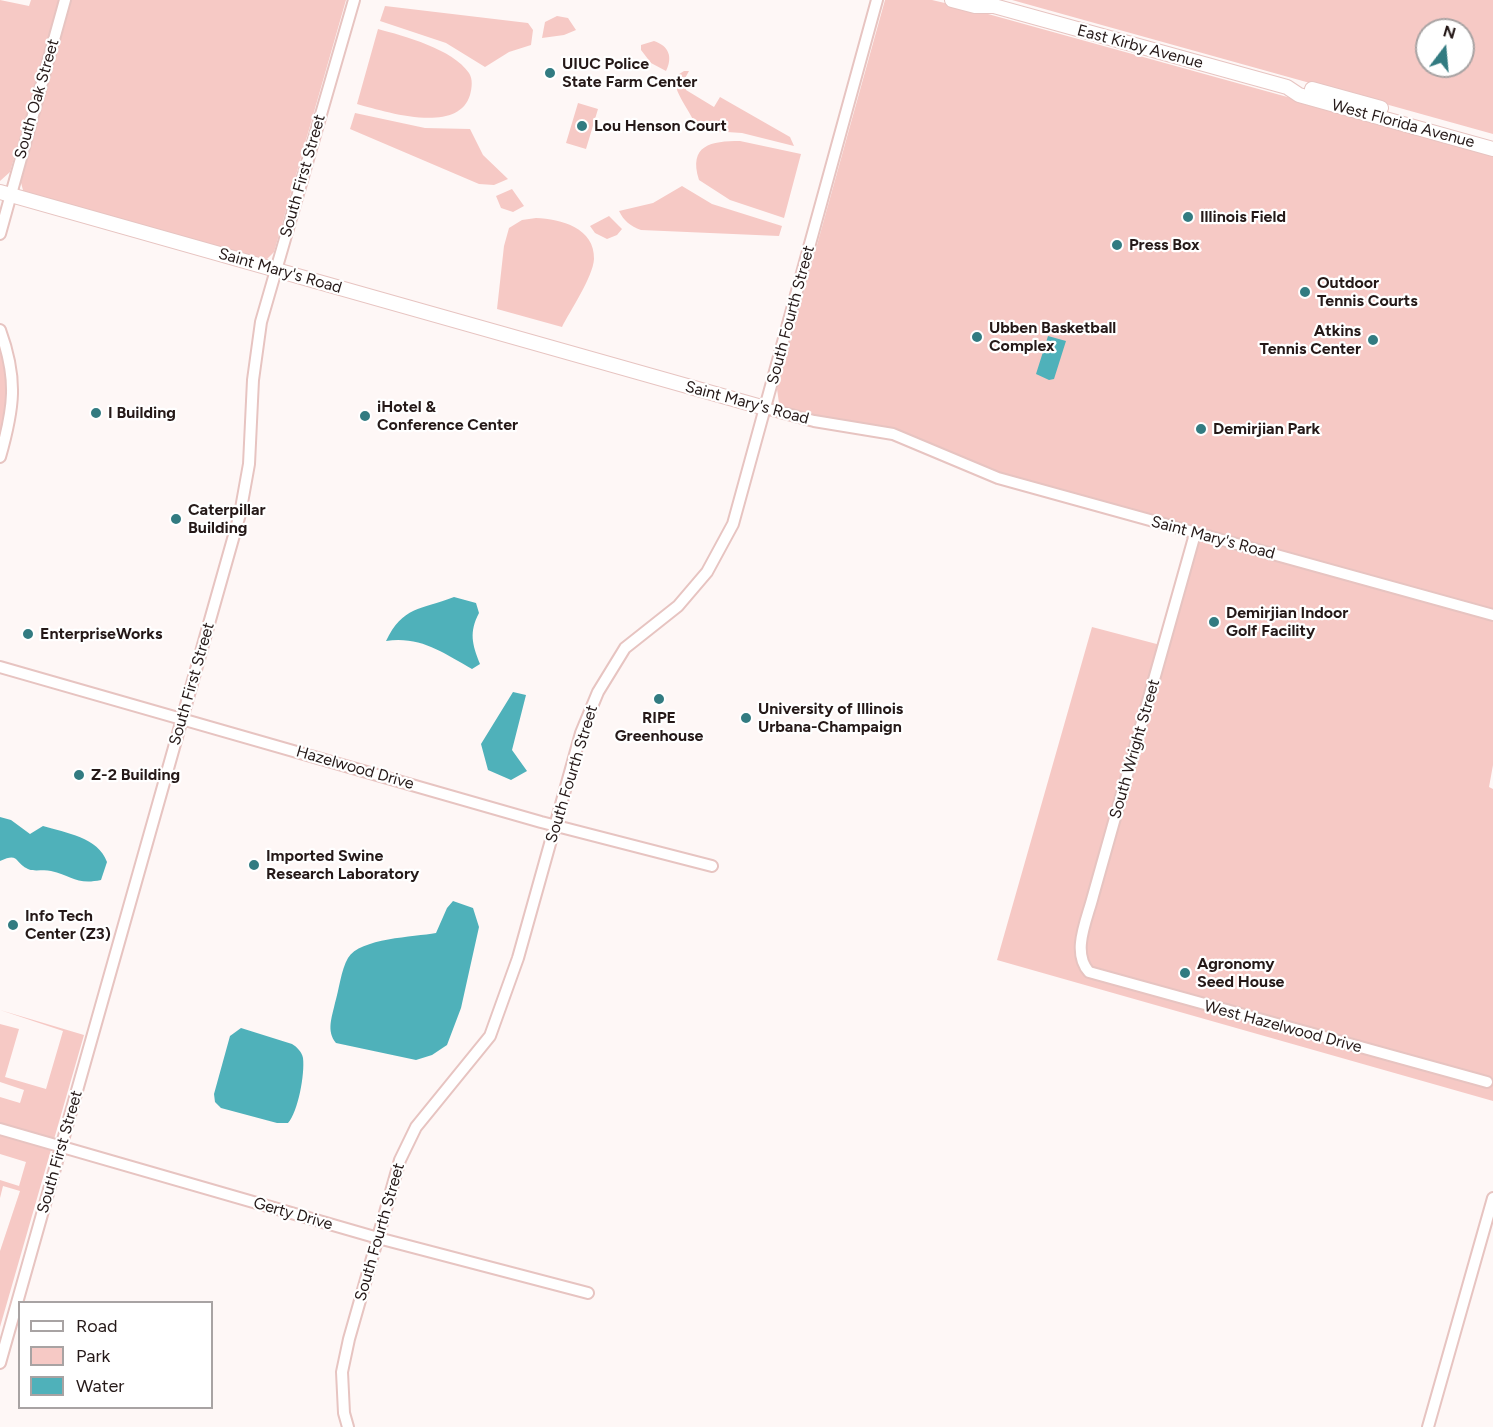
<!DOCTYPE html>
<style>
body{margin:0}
#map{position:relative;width:1493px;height:1427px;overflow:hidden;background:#fef7f6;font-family:Figtree,sans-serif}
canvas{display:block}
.legend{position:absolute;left:18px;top:1301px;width:195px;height:108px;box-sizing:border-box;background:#fff;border:2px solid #a8a3a3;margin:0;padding:8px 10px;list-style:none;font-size:18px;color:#251918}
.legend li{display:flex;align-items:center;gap:12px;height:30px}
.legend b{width:30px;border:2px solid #a8a3a3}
.north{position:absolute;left:1415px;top:18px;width:60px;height:60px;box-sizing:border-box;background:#fff;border:2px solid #a8a3a3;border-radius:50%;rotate:16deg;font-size:16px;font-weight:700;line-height:24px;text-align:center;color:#251918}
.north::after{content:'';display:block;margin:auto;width:21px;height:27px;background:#327b81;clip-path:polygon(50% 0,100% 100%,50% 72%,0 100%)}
</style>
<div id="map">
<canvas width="1493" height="1427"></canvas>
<ul class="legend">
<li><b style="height:8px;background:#fff"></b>Road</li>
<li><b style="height:16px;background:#f6c9c5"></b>Park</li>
<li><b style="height:16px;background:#4fb1ba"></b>Water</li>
</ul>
<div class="north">N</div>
</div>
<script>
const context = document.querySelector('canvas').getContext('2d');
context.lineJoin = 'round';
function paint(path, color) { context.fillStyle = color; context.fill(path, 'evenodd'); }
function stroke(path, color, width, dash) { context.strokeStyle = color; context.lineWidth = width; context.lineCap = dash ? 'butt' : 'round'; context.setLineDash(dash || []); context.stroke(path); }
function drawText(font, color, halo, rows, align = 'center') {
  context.font = font + ' Figtree,sans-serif'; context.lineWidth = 4.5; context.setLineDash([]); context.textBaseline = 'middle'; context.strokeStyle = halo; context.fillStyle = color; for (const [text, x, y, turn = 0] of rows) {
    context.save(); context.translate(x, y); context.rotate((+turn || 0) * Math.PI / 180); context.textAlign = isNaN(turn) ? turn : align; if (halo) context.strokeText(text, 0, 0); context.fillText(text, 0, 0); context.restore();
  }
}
paint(new Path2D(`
 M0,0l29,6 2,-6h28l-49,172 -10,9z
 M71,0h275l-72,252 -7,7 -14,-1 -229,-64 -4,-15z
 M885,0h47l38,9 523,145v457l-435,-120 -88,-27 -73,-33 -74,-13 -39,-11 -5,-4 -2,-14z
 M1012,0h481v134zM1427,30h36v36h-36z
 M385,6l143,17 5,7 -2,15 -22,7 -24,15 -39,-24 -66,-22z
 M557,16l11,2 8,12 -12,5 -22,3 3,-16z
 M378,29c26,7 75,20 91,44 4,6 3,15 1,22 -12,40 -84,17 -113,9z
 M654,41c15,5 19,16 12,30l-15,-8 -10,-13v-5z
 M684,71h5l-5,9 2,10 28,17 6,-10 70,40 4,9 -52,-13 -45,-3c-4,-18 -26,-38 -21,-54z
 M578,103l20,6 -12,40 -20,-6z
 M355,113l70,15 45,1 13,26 25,24 -14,6 -15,-1 -129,-55z
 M740,141l61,13 -17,64 -54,-18 -31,-20c-11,-35 12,-39 41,-39z
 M682,186l30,18 70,22 -3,10 -138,-6c-11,-4 -17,-9 -22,-19l34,-8z
 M512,189l12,17 -11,6 -12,-4 -5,-12z
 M609,216l13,13 -5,6 -10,4 -12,-6 -5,-7z
 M536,218c25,1 59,10 58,41 -1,18 -24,52 -32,68l-65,-18 7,-63 5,-18 13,-8z
 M0,347c10,30 9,58 0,87z
 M1199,541l294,78v146l-4,22 4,2v312l-496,-141 95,-333 76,20 28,-104z
 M0,1010l84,25 -84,292v-76l20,-60 -17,-5 -3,12v-18l19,6 7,-24 -26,-8v-57l20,6 4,-13 -24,-8v-58l19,5 -14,48 41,12 17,-58z`), '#f6c9c5');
paint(new Path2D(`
 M1048,336l18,5 -12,38 -5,1 -13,-6z
 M454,597l22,6 3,10c-10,19 -7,31 1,51l-8,5c-29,-16 -51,-33 -86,-28 17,-35 34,-31 68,-44z
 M513,692l13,3 -14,55 15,21 -16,9 -23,-10 -7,-26z
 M0,817l11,3 19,14 13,-8c23,7 55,11 64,36l-6,18c-24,5 -29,-4 -50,-9 -7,-2 -17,1 -23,-2 -14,-7 -9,-17 -28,-8z
 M453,901l20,7 6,19 -18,81 -14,37 -15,10 -16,5 -80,-17c-10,-12 -4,-26 -1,-40 4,-13 6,-33 13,-45 12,-20 66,-21 88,-25l11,-25z
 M241,1028l51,16c5,3 10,8 11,14 2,16 -5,54 -15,65h-11l-56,-15 -6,-6 -1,-8 16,-58z`), '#4fb1ba');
const minor = new Path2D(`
 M0,234l65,-234
 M0,330c18,49 14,78 0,127
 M765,408l49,13 79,13 105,44 495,137
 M1195,534l-102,362c-6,24 -22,56 -4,76l398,110
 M0,667l541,155 171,44
 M0,1129l378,109 210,55
 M0,1363l240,-849 9,-50 4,-84 8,-58 93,-322
 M348,1427l-4,-14 -2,-41 7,-33 51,-179 16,-33 74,-91 28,-78 63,-225 17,-41 27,-44 53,-42 29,-34 26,-48 144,-524
 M1428,1427l65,-229`);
const major = new Path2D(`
 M952,0l23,6h17
 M983,0l11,6 293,81 12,8 194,54
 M1312,89l69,19
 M0,192l765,216`);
stroke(minor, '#e7c4c1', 14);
stroke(major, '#e7c4c1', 16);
stroke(minor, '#fff', 10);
stroke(major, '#fff', 14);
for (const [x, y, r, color] of [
 [550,73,6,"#327b81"],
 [582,126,6,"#327b81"],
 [1188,217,6,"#327b81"],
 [1117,245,6,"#327b81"],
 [1305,292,6,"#327b81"],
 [977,337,6,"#327b81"],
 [1373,340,6,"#327b81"],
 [96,413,6,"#327b81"],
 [365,416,6,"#327b81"],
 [1201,429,6,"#327b81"],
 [176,519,6,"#327b81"],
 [1214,622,6,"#327b81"],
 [28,634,6,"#327b81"],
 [659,699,6,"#327b81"],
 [746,718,6,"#327b81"],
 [79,775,6,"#327b81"],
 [254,865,6,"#327b81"],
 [13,925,6,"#327b81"],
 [1185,973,6,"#327b81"]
]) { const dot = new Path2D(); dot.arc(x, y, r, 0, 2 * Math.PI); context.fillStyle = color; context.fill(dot); stroke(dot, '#fff', 2); }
drawText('16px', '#251918', '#fff', [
 ["East Kirby Avenue",1140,47,15],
 ["South Oak Street",37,99,-74],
 ["West Florida Avenue",1403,124,15],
 ["South First Street",303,176,-74],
 ["Saint Mary's Road",280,271,16],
 ["South Fourth Street",791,315,-75],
 ["Saint Mary's Road",747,403,15],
 ["Saint Mary's Road",1213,538,15],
 ["South First Street",192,684,-74],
 ["South Wright Street",1135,749,-74],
 ["Hazelwood Drive",355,768,16],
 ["South Fourth Street",572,774,-73],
 ["West Hazelwood Drive",1283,1027,15],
 ["South First Street",60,1152,-74],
 ["Gerty Drive",293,1214,16],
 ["South Fourth Street",380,1232,-74]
]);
drawText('bold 16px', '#251918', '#fff', [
 ["UIUC Police",562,64],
 ["State Farm Center",562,82],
 ["Lou Henson Court",594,126],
 ["Illinois Field",1200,217],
 ["Press Box",1129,245],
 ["Outdoor",1317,283],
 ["Tennis Courts",1317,301],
 ["Ubben Basketball",989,328],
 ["Complex",989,346],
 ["Atkins",1361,331,"right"],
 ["Tennis Center",1361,349,"right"],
 ["iHotel &",377,407],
 ["Conference Center",377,425],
 ["I Building",108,413],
 ["Demirjian Park",1213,429],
 ["Caterpillar",188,510],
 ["Building",188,528],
 ["Demirjian Indoor",1226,613],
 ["Golf Facility",1226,631],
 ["EnterpriseWorks",40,634],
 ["University of Illinois",758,709],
 ["Urbana-Champaign",758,727],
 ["RIPE",659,718,"center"],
 ["Greenhouse",659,736,"center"],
 ["Z-2 Building",91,775],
 ["Imported Swine",266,856],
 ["Research Laboratory",266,874],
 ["Info Tech",25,916],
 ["Center (Z3)",25,934],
 ["Agronomy",1197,964],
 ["Seed House",1197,982]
], 'left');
</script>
